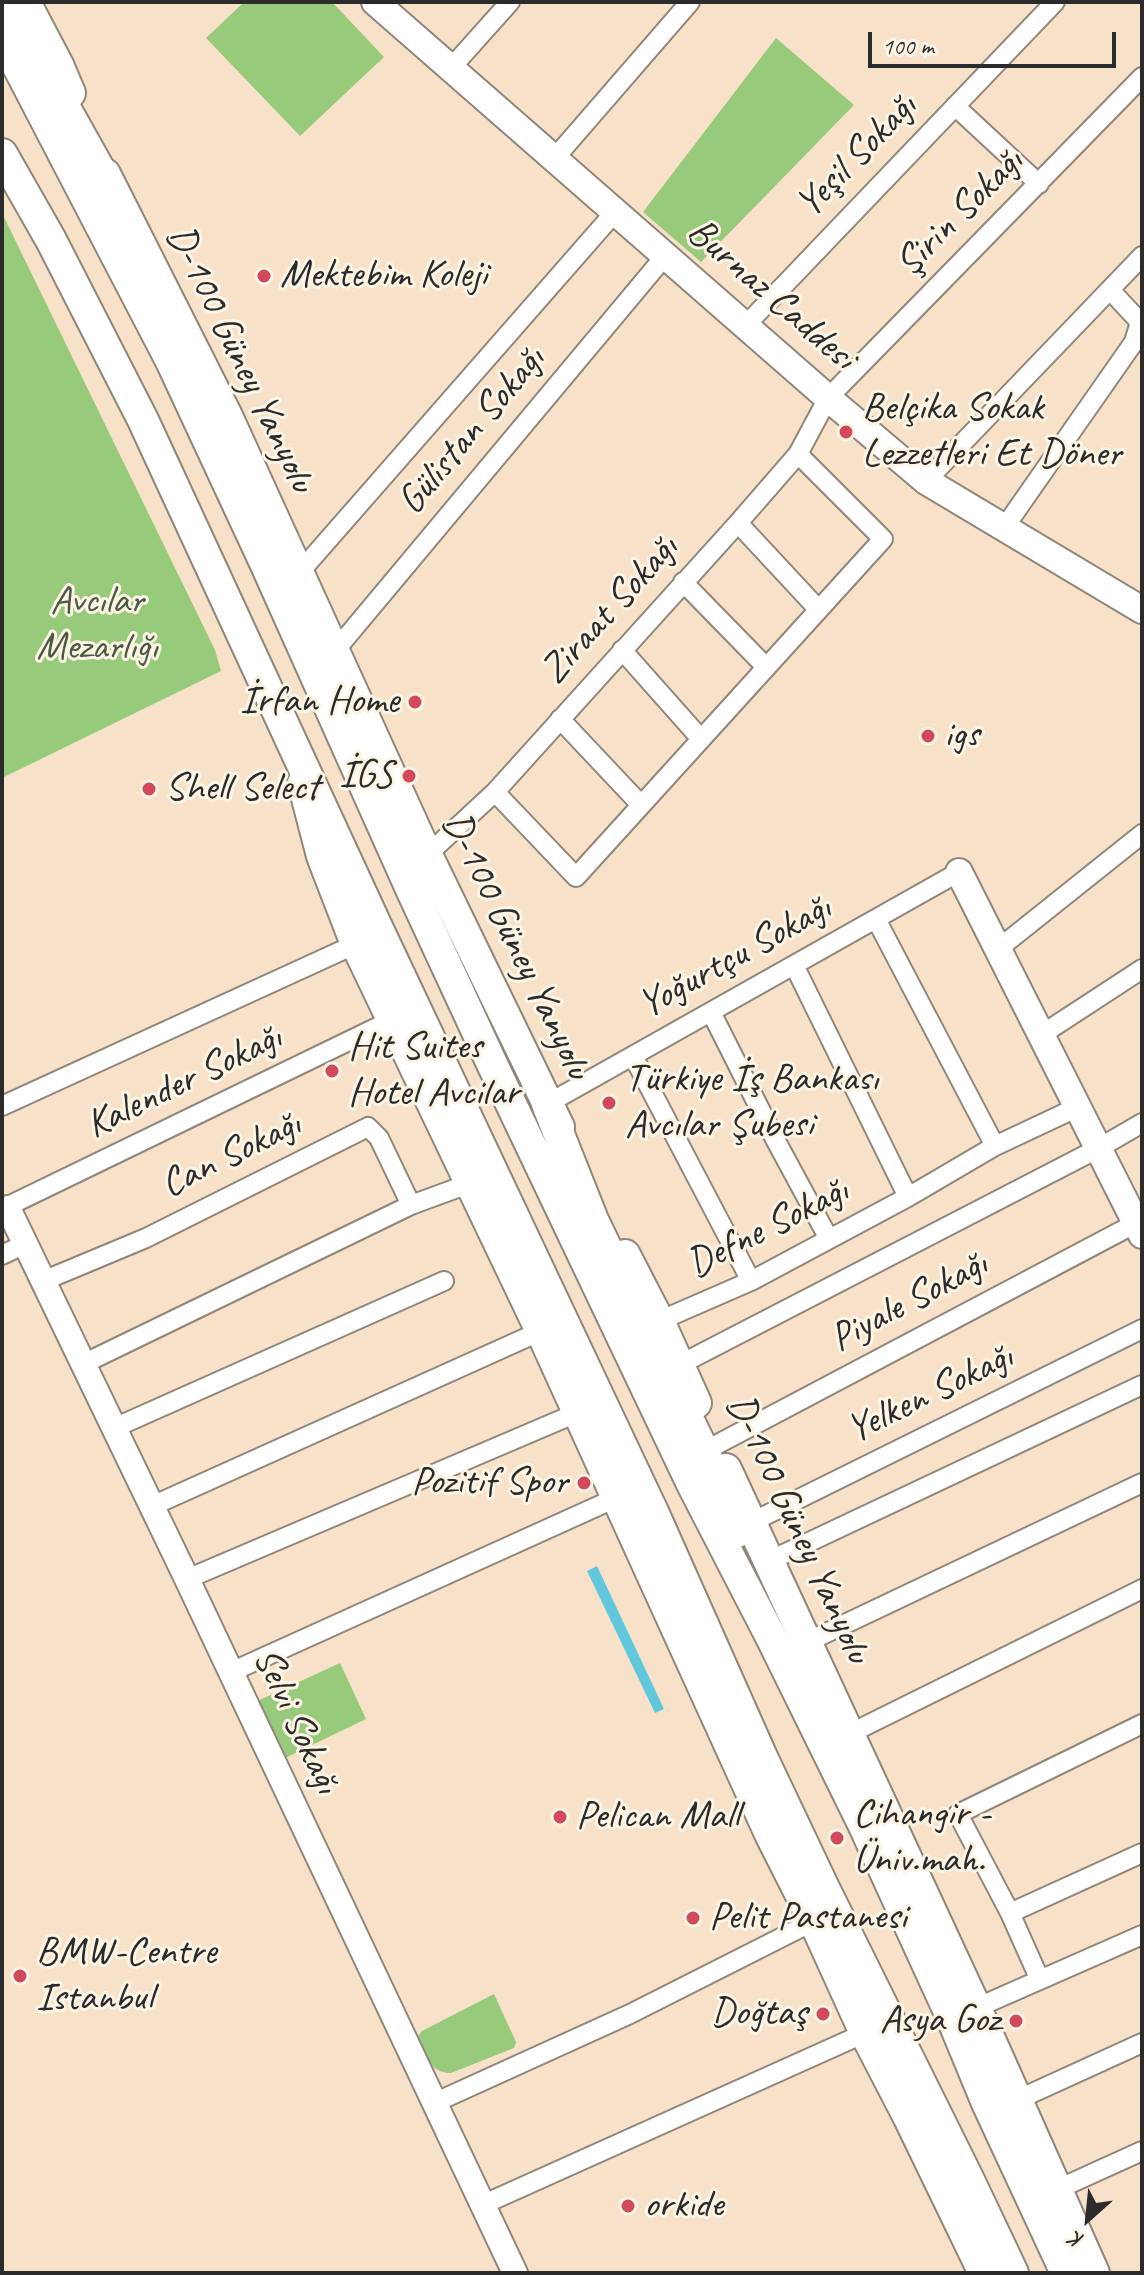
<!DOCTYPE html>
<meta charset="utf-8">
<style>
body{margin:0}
#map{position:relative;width:1144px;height:2275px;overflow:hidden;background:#f7e2c9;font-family:Caveat,sans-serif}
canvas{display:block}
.frame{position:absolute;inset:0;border:4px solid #2b2b2b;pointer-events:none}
.north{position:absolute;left:1048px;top:2179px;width:80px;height:80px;-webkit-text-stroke:6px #fcf5e5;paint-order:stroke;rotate:207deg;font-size:22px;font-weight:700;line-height:32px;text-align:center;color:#2b2b2b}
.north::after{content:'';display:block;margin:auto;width:28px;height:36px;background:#2b2b2b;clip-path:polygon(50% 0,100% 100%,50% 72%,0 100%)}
.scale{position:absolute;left:868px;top:32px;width:248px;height:36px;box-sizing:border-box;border:4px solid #2b2b2b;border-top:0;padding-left:10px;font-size:24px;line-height:28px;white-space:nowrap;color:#2b2b2b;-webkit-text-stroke:6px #fcf5e5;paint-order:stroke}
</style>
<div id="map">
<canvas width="1144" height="2275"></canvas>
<div class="frame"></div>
<div class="north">K</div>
<div class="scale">100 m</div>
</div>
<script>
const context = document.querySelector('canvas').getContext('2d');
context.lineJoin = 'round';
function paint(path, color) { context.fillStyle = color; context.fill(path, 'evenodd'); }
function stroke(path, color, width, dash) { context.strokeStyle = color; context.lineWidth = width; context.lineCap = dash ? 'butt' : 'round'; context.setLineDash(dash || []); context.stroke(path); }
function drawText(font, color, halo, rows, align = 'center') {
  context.font = font + ' Caveat,sans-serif'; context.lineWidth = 6; context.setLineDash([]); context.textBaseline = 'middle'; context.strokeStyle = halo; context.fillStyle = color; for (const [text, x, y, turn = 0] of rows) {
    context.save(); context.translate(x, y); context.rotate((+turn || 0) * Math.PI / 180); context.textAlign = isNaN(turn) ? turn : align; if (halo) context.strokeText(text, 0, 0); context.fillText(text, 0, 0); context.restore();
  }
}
paint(new Path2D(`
 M244,2h88l52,55 -84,79 -94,-98z
 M776,38l78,67 -153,157 -58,-50z
 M2,213l213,437 6,21 -219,107z
 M340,1663l26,56 -87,42 -26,-58z
 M494,1994l22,48 -2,6 -63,25c-20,1 -27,-20 -33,-37l4,-5z`), '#97ca7b');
paint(new Path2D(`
 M597,1566l67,143 -9,4 -68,-142z`), '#60c7dc');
const minor = new Path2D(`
 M451,68l59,-66
 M955,106l84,78
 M554,159l136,-157
 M745,326l310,-324
 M926,481l216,-225
 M738,523l80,86
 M1004,528l130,-186 6,-20 -30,-32
 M299,573l316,-361
 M683,582l83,85
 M622,650l79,89
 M334,652l331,-396
 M560,719l81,86
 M495,792l81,85 307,-338 -85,-85
 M427,855l68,-63 243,-269 60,-69 30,-56 314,-321
 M876,919l119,227
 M998,949l144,-115
 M794,965l114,232
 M711,1012l65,129 53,98
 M1041,1035l101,-66
 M633,1056l118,225
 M547,1104l412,-232
 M2,1106l354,-162
 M2,1209l390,-189
 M2,1255l23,-11
 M43,1281l103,-43 222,-111 11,11 32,67
 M659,1321l92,-40 157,-84 87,-51 83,-39
 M83,1364l328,-159 60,-22
 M679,1365l420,-217 43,-25
 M114,1428l330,-147
 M716,1445l426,-225
 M152,1506l389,-175
 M750,1523l392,-194
 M769,1561l373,-176
 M187,1579l392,-167
 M805,1643l337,-160
 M231,1672l387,-175
 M849,1734l293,-145
 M1010,1913l132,-60
 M1040,1980l-30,-67 -52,-99 184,-90
 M976,2008l166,-73
 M1017,2100l125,-57
 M434,2103l196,-89 184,-93
 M1056,2190l86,-39
 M482,2205l383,-172`);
const tertiary = new Path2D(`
 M8,1208l179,371 328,694`);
const secondary = new Path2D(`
 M375,2l453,396 98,83 216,129
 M959,872l183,363`);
const primary = new Path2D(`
 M25,2l34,65 11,26
 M105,174l122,242 200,439 132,272
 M303,783l19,73 34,88 185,387 230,505 43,85 51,112 44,85 75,155
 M625,1255l34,66 37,82
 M726,1469l250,539 118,265`);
const trunk = new Path2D(`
 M6,2l109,195
 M2,36l169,325 95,204 145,324 82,177 199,418 80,155 92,187 87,190 36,87 79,170
 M2,154l49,86 92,180 235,509 276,585 108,243 62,131 144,290 45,95
 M547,1104l46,116 113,236 31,76`);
stroke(minor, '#91867a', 22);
stroke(tertiary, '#91867a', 28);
stroke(secondary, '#91867a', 30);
stroke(primary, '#91867a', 34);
stroke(trunk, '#91867a', 34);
stroke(minor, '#fff', 18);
stroke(tertiary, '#fff', 24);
stroke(secondary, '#fff', 26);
stroke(primary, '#fff', 30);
stroke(trunk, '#fff', 30);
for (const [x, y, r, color] of [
 [264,276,8,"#d1495b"],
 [846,432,8,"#d1495b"],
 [415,702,8,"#d1495b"],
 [928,736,8,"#d1495b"],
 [409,776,8,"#d1495b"],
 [149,789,8,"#d1495b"],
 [332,1071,8,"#d1495b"],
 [609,1103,8,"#d1495b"],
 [584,1483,8,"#d1495b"],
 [560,1817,8,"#d1495b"],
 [837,1838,8,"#d1495b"],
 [693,1918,8,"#d1495b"],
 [20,1976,8,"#d1495b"],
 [823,2014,8,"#d1495b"],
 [1016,2021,8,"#d1495b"],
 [628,2206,8,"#d1495b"]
]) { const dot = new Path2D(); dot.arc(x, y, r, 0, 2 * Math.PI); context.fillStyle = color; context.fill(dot); stroke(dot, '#fcf5e5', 3); }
drawText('40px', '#2b2b2b', '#fcf5e5', [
 ["Yeşil Sokağı",857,156,-46],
 ["Şirin Sokağı",960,213,-45],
 ["Burnaz Caddesi",771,295,41],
 ["D-100 Güney Yanyolu",240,359,64],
 ["Gülistan Sokağı",472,431,-50],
 ["Ziraat Sokağı",610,610,-48],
 ["D-100 Güney Yanyolu",516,946,64],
 ["Yoğurtçu Sokağı",735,957,-29],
 ["Kalender Sokağı",184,1082,-26],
 ["Can Sokağı",231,1155,-26],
 ["Defne Sokağı",768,1228,-27],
 ["Piyale Sokağı",909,1302,-28],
 ["Yelken Sokağı",930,1394,-26],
 ["D-100 Güney Yanyolu",798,1529,65],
 ["Selvi Sokağı",296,1721,65]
]);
drawText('40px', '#2b2b2b', '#fcf5e5', [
 ["Mektebim Koleji",280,276],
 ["Belçika Sokak",862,409],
 ["Lezzetleri Et Döner",862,455],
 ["İrfan Home",399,702,"right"],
 ["igs",944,736],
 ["İGS",393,776,"right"],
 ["Shell Select",165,789],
 ["Hit Suites",348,1048],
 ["Hotel Avcilar",348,1094],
 ["Türkiye İş Bankası",625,1080],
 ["Avcılar Şubesi",625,1126],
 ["Pozitif Spor",568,1483,"right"],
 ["Cihangir -",853,1815],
 ["Üniv.mah.",853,1861],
 ["Pelican Mall",576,1817],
 ["Pelit Pastanesi",709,1918],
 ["BMW-Centre",36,1953],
 ["Istanbul",36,1999],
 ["Doğtaş",807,2014,"right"],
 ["Asya Goz",1000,2021,"right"],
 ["orkide",644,2206]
], 'left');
drawText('40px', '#4b5b43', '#fcf5e5', [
 ["Avcılar",97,602],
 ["Mezarlığı",97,648]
]);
</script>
